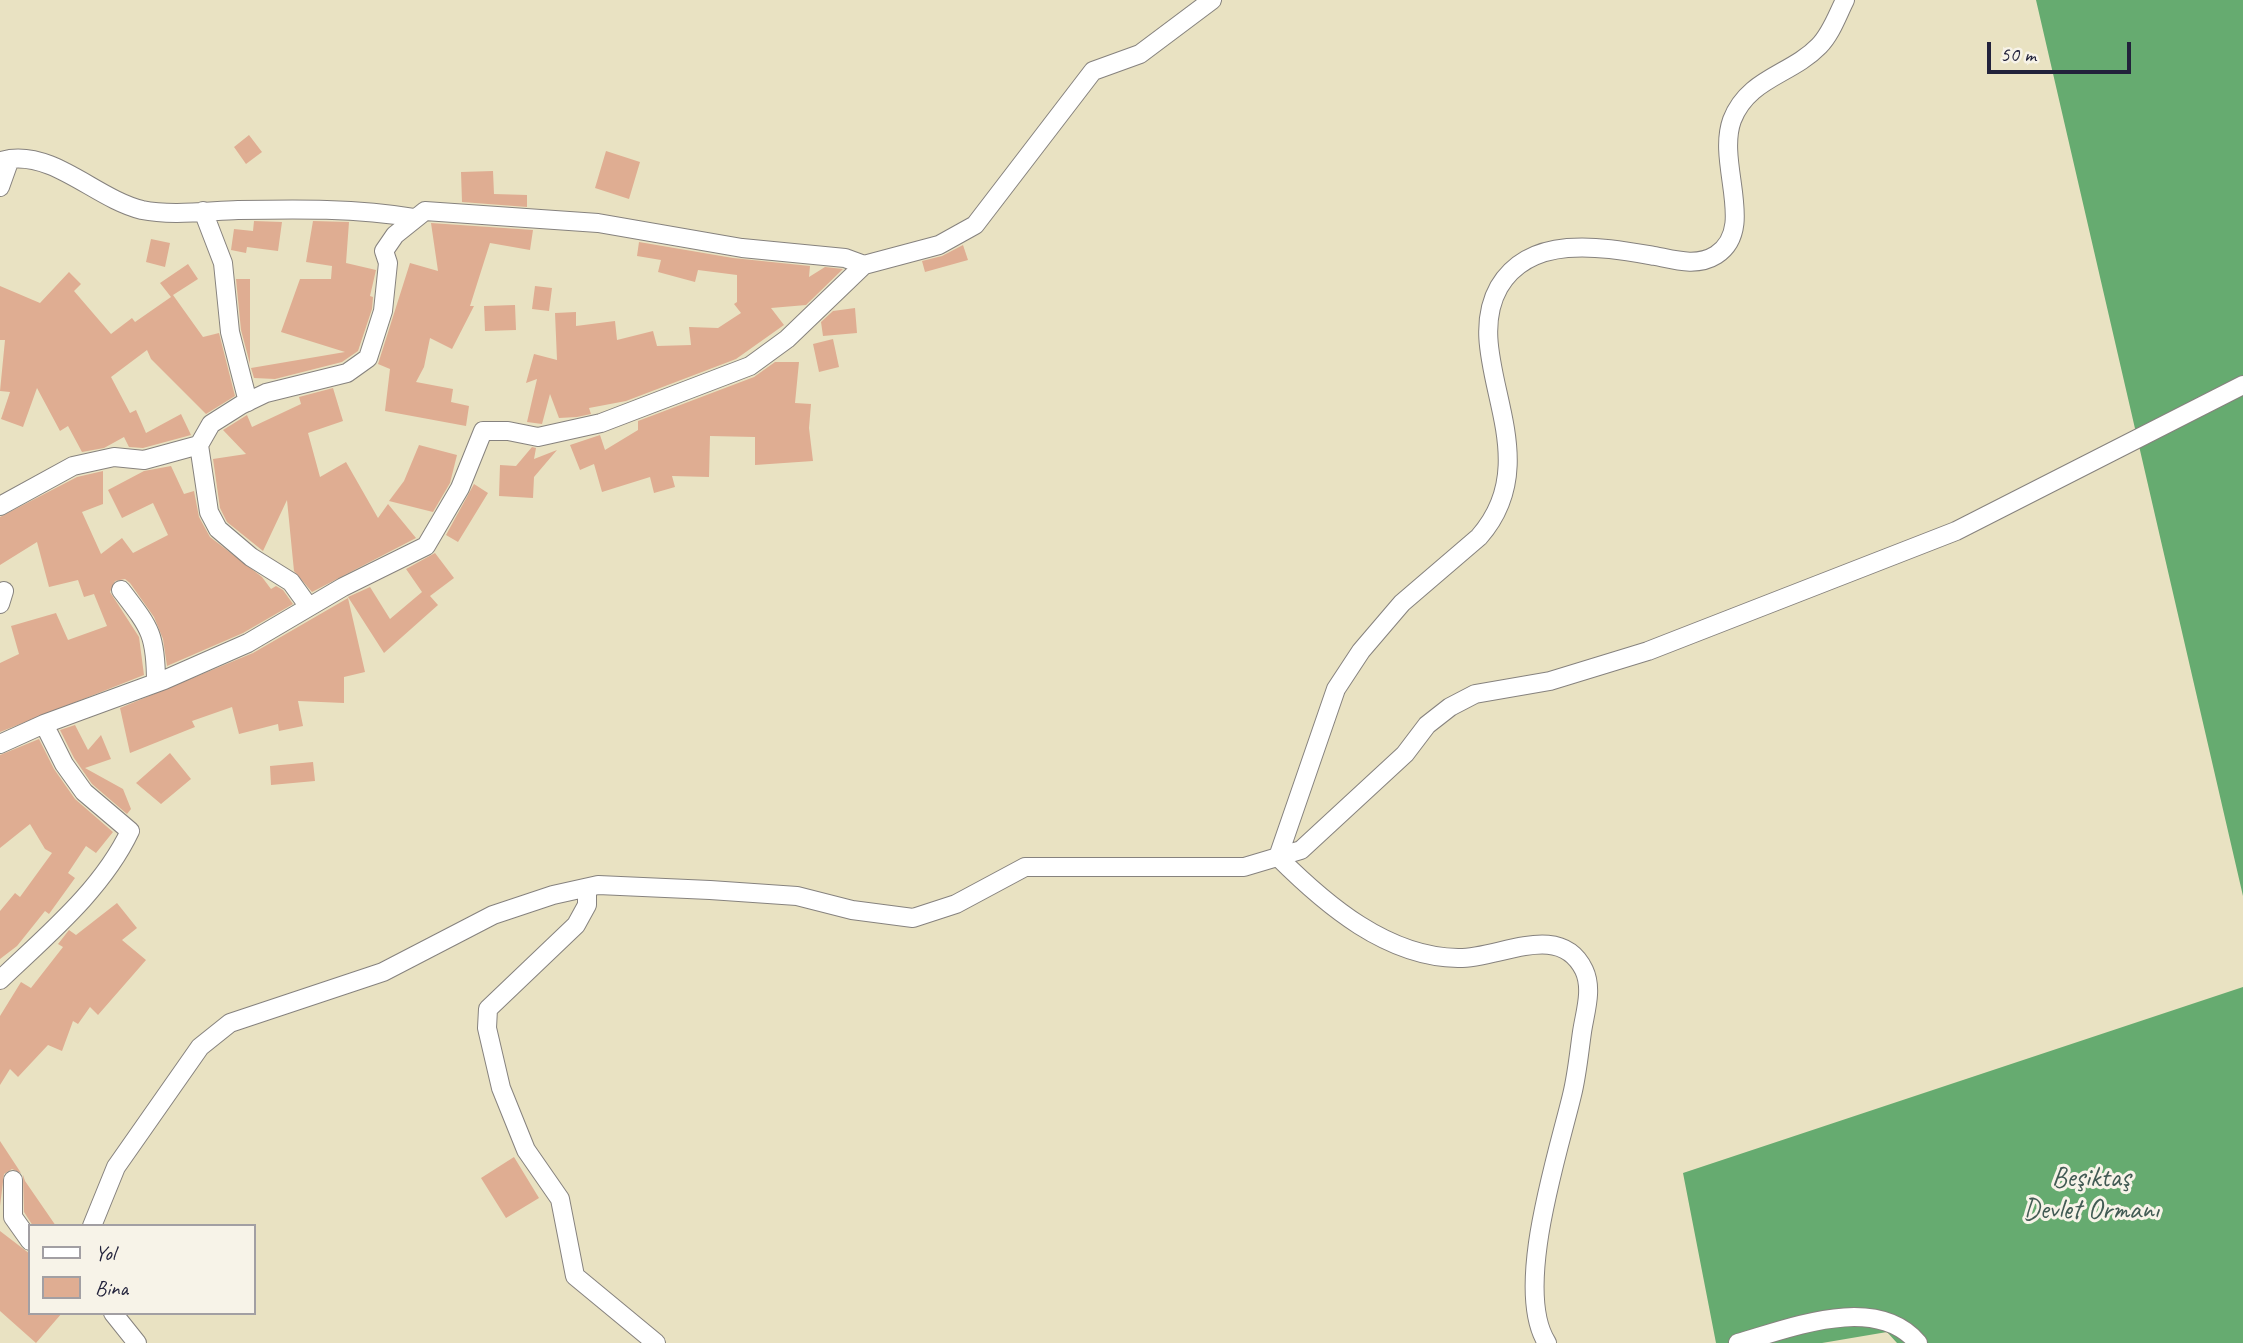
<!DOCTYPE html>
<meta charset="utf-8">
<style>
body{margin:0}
#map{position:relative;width:2243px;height:1343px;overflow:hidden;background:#e9e2c2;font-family:Caveat,sans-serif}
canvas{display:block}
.legend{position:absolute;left:28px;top:1224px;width:228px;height:91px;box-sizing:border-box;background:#f7f3e8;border:2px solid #a29fa3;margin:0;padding:9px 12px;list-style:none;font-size:21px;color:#22223b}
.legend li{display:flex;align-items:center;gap:14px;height:35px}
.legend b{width:35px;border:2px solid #a29fa3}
.scale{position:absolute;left:1987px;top:42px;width:144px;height:32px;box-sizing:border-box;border:4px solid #22223b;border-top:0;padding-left:9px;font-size:21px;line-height:24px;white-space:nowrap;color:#22223b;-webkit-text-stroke:5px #f7f3e8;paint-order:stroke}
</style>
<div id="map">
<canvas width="2243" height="1343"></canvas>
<ul class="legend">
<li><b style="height:9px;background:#fff"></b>Yol</li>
<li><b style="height:19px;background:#dfad92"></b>Bina</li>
</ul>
<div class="scale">50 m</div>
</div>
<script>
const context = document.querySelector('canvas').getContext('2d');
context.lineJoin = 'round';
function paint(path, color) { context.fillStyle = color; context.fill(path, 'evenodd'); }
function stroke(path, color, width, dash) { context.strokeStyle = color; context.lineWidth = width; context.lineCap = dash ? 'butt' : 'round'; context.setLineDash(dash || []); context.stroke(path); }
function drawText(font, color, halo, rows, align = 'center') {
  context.font = font + ' Caveat,sans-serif'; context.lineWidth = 6; context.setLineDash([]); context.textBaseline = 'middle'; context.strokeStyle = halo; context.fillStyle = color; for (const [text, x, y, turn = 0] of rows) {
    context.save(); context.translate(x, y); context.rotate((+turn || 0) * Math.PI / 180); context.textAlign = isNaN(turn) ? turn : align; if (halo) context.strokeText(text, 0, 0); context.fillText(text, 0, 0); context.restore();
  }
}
paint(new Path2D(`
 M2036,0h207v896z
 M2243,987v356h-346l-10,-11 -65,11h-106l-33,-170z`), '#66ab70');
paint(new Path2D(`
 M249,135l13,17 -16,12 -12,-17z
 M606,151l34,11 -11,37 -34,-11z
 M493,171l1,23 33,1v12l-65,-5 -1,-30z
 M254,221l28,1 -4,29 -31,-4 -1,6 -15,-3 3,-21 19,2z
 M313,221l36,1 -3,41 30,7 -6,26 3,1 -1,12 -14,42 -16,11 -67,17 -21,-1 -3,-10 94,-16 -64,-20 19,-53h31l1,-13 -26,-4z
 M431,223l102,7 -3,20 -40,-7 -20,63h4l-22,43 -22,-11 -6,29 -8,15 37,7 -2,13 18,4 -3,20 -81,-15 5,-42 -12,-5 32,-101 28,8z
 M151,239l19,4 -5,24 -19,-5z
 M639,242l94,16 77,8 -1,11 16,-10 18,2 -37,36 -35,3 13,17 -48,34 -110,42 -37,7 2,6 -14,3 -18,1 -9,-24 -8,30 -15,-2 10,-43 -11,4 8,-29 23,6 -2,-47 21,-1v14l39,-5 2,19 36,-9 4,15 34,-1 -2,-18 29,1 23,-15 -7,-9 3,-2v-27l-39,-5 -3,12 -37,-10 3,-12 -24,-4z
 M963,245l5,15 -43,12 -3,-11 20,-5z
 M188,264l10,15 -25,16 30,42 16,-4 16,63 -29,18 -55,-55 -4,-9 -36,27 19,36 6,-3 10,23 35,-19 10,21 -48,13 -14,-1 -5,-10 -20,11 -22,4 -14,-26 -8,5 -23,-43 -14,39 -22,-8 9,-27 -10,-1 5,-51h-5v-54l40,17 29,-31 12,12 -7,7 37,43 21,-16 3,4 36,-25 -11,-14z
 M236,279h14v85l-9,-34z
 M535,286l17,2 -3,23 -17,-2z
 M515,305l1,25 -31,1 -1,-25z
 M855,308l2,25 -34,3 -2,-14 12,-11z
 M833,339l6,28 -20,5 -6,-28z
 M775,362h24l-4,41 16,1 -2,24 4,33 -58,4v-28l-45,-1 -1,41 -37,-1 3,11 -21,6 -4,-16 -48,15 -8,-28 -14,6 -10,-25 30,-10 5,15 33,-20v-9l116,-44z
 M333,388l10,33 -35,12 12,44 26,-15 32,56 10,-14 28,34 -104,54 -18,-21 -7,-71 -24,51 -36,-29 -7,-14 -7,-49 33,-5 -23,-24 24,-15 5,12 49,-23 -2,-7z
 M419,445l38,10 -7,28 -17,29 -44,-11 15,-20z
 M532,447l4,1 -2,11 23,-9 -23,27 -1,21 -34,-2 1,-31 16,1z
 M171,466l13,28 10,-3 5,26 11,20 52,40 9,12 5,-3 7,4 10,14 -50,29 -76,33 -4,-27 -9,-22 -24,-34 -5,-4 -10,2 -5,11 29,45 5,38 -144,57v-69l19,-9 -8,-28 45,-13 12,27 39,-14 -13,-32 -10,3 -6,-17 -29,7 -12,-45 -37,23v-48l77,-40 26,-6v33l-21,8 19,42 21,-16 11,15 35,-18 -15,-32 -31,15 -14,-28 36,-19z
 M474,484l14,9 -30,49 -12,-7z
 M435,553l19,25 -24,18 8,9 -54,48 -36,-56 22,-10 20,32 32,-27 -16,-23z
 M348,598l17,74 -21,5v26l-46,-2 5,25 -24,5 -1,-7 -39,10 -7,-27 -40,14 3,6 -65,26 -10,-45 133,-55z
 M75,725l13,25 13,-15 10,24 -26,9 38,21 8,20 -4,5 -35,-30 -18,-26 -14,-28z
 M39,739l15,30 21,30 38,33 -17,21 -10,-7 -18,27 7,5 -26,36 -4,-3 -28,35 -17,13v-48l15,-18 5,4 32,-44 -7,-4 -15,-25 -30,24v-93z
 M170,753l21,26 -30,25 -25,-21z
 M313,762l2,19 -44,4 -1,-19z
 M117,903l20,25 -15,12 24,20 -48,55 -8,-8 -12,17 -5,-3 -11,30 -14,-6 -30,32 -8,-8 -10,16v-69l21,-34 10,6 32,-41 -5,-3 11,-14 7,5z
 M0,1141l21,32 -9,-4 -8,5 -4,32z
 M514,1157l25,41 -33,20 -25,-40z
 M23,1175l2,6 31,45h-23l-9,-14z
 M0,1231l30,23v59h32l-26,30 -36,-32z`), '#dfad92');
const street = new Path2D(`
 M10,159c46,-6 87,40 132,51 29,6 66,1 96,0 59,-1 118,-2 177,8
 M0,187l10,-28 -9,2
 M203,211l20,52 7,69 18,70
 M199,445l10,67 9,17 33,28 40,25 18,25
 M0,506l73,-40 41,-9 30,3 55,-15 12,-21 30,-19 25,-12 81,-20 21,-15 15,-47 5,-48 -4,-12 11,-16 30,-24 173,12 144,25 103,10 19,7
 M121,590c29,38 35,44 35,93
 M0,604l4,-13
 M0,744l44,-20 120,-44 84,-37 95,-56 83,-41 34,-58 23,-57h25l30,6 63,-14 149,-57 37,-27 77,-74 75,-20 36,-20 118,-154 47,-17 72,-54
 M587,888v17l-11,20 -88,84 -1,19 14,60 25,62 34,49 15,77 81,67
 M0,980c47,-45 102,-90 130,-149l-46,-39 -20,-28 -20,-40
 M13,1180v37l17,24
 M92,1226l24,-59 84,-120 30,-24 153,-51 110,-57 60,-20 45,-10 112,5 87,6 55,14 61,8 43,-14 69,-37h219l57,-17 104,-96 22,-29 23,-18 25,-13 75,-13 98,-30 308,-120 287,-146
 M113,1313l24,30
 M1547,1343c-34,-53 11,-189 25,-248 5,-20 7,-42 10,-63 3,-20 11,-43 2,-62 -24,-50 -85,-11 -126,-12 -71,-1 -132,-53 -180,-101l58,-168 25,-38 41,-48 77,-66c73,-83 -21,-178 20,-250 32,-54 104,-40 156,-31 20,4 42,11 61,-1 41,-26 0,-91 16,-135 16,-42 59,-45 87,-74 12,-12 18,-30 26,-46
 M1738,1343c53,-15 138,-50 180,0`);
stroke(street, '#86827e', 20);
stroke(street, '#fff', 18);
drawText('28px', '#425b54', '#f7f3e8', [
 ["Beşiktaş",2091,1179],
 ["Devlet Ormanı",2091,1211]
]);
</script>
